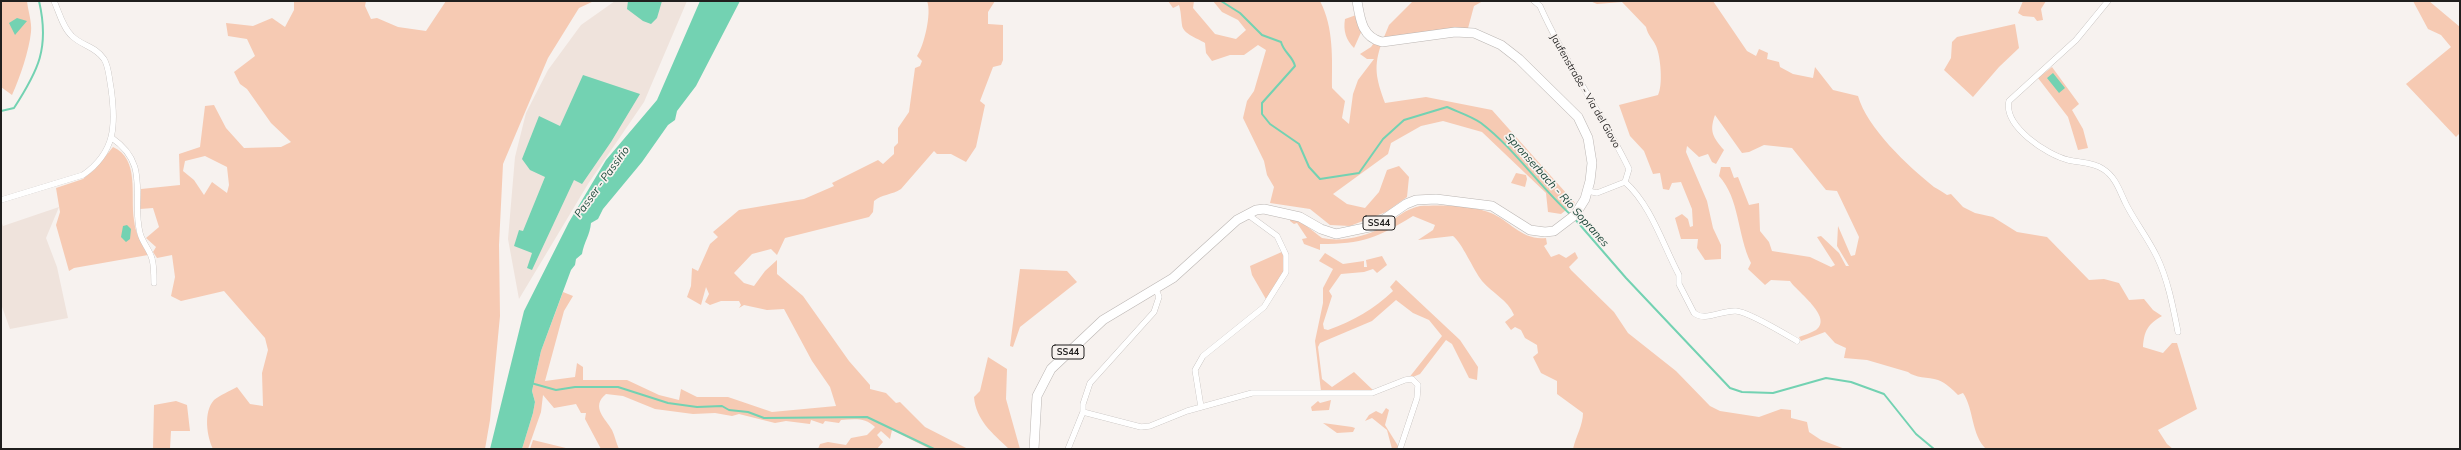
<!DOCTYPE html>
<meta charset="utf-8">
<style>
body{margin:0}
#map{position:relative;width:2461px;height:450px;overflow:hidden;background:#f7f2ef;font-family:Mulish,sans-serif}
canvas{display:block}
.frame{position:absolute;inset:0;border:2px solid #201f1e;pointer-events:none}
</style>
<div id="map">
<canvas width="2461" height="450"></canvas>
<div class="frame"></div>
</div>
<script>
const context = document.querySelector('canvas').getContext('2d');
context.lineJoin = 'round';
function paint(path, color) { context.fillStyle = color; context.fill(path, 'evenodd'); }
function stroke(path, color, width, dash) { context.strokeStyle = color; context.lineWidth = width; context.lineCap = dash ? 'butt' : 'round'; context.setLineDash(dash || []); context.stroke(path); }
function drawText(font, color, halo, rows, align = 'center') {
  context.font = font + ' Mulish,sans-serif'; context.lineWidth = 3.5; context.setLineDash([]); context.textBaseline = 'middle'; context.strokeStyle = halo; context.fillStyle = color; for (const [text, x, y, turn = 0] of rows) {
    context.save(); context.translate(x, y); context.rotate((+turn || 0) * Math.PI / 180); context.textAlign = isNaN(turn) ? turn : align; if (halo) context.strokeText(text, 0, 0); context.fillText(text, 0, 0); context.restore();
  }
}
paint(new Path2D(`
 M615,1h72l-43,101 -56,82 -69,115 -11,-60 7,-82 11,-44 22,-43 33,-45z
 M59,207l-13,31 11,29 11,51 -58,11 -9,-25v-84l2,6z`), '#efe3dc');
paint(new Path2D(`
 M1,1h26c1,10 5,21 4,31 -2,19 -11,45 -19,63l-11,-8z
 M294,1h72l-1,5 6,13 6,-1 21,9 28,4 20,-30h148l-15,7 -31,50 -45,106 -4,81 1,71 -10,104 -5,29h-272c-6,-12 -10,-37 1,-49 6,-5 16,-9 23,-13l13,17 13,2 -1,-33 6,-23 -3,-12 -41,-47 -43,10 -10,-5 4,-19 -3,-22 -15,3 -4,-6 3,-5 -10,-9 13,-11 -6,-19 -13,1 1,-20 39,-4 -1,-31 21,-7 5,-41 9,-1 12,23 18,20 37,-1 10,-5 -20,-19 -24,-34 -7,-5 -6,-12 21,-16 -8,-17 -19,-3 -2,-13 27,3 19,-8 13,9 9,-17zM205,156l22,11 2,18 -2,8 -15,-11 -8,13 -10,-15 -11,-9 2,-10z
 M927,1h68l-7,11v12l15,1v35l-2,5 -8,2 -13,34 5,4 -9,42 -10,15 -15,-8h-14l-3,-3 -33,38c-9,6 -19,5 -27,12l-1,11 -4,5 -84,21 -8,17 -6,-6 -19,5 -18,19 10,10 10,3 11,-15 12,-11v14l26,22 46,65 21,24v4l16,4 10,10 4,-1 25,25 43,22h-38l-38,-19 -2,9 -9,-8 -4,4 6,7 -6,7h-59l2,-5 8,-2 18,3 5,-7 16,-3 8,-8c-10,-10 -21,-8 -34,-7l-2,3 -14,-2 -2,3 -12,-4 -1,4 -24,-3 -11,2 -36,-9 -7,2 -17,-3 -22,1 -38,-5 -32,-13 -17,-2c-16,13 0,25 6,36 3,6 4,13 7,19h-18l-16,-30 1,-6h-5l-5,-9 -22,4 -11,-13 -2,17 -13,37h-6l11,-36 2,-11 -3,-11 9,-40 22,-59 10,4 -9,15 -19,70 30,-4 2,-14 6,4v13h44l32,15 20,5 2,-11 16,8h31l44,15 64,-6 -6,-19 -18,-26 -28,-52 -17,1 -23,-5 -5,3 2,-3 -2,-4h-18l-11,4 -5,-3 4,-8 -3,-7 -5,18 -14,-8 4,-11 1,-18 6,3 12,-27 8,-7 -5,-5 26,-22 65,-11 30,-13 -2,-3 46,-23 5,4 11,-10v-7l4,-4v-15l11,-16 6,-44 5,-2 2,-5 -5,-5c7,-10 15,-43 10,-55z
 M1168,1h26l-1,7 22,26 21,5 10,-9 -8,-10 -16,-8 -9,-11h107c14,27 12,57 12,87l13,13 -3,17 7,6 4,-30 5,-14 16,-21h-7l-7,-5 11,-7 5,-7 6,2 7,-17 24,-24h70l-9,5 -7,26 -85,10c-9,25 -6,36 3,61l41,-6 66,13 83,93 -14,11 -13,-2 -2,-19 -64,-61 -39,-11 -22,5 -30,17 -3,11 -55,40 14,10 18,4 14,-16 8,-22 12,-4 10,11 -2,20 -21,15 -36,14 -20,-1 -20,-16 -40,-6 4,-16 -7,-12 -3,-14 -21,-43 4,-17 7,-10 12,-41 -8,-5 -14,10h-14l-18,6 -6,-8 -1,-10c-8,-5 -22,-9 -23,-18 -1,-8 -1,-13 -3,-20l-6,3z
 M1590,1h123l34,50 9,5 3,-7 9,4 -1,6 12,3 1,5 13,7 20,4 2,-11 18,23 25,6c9,32 50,70 76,91 5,3 9,5 13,8l4,-1 12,13 12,6 18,4 24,15 30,5 42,43 15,-1 15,4 10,17 15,-1 9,11 9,6c-14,8 -18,15 -19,31l20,6 9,-10h5l20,66 -39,21 9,14 6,5h-187c-15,-14 -12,-40 -23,-56l-5,2c-6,-6 -12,-12 -20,-15 -10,-3 -23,-2 -30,-8l-41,-12 -23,-2 2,-10 -11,-5 -10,-11 -24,9 -2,-4c5,-2 12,-4 17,-7 18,-13 -20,-39 -26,-49l-19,-1 -6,5 -17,-16 3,-6c-14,-28 -11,-64 -32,-87l2,-9h9l4,11 4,-1 11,28 10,-2 1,28 9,11 3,9 38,6 21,10 4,-2 -18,-28 4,-1 18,17 7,13h3l-12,-20 1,-20 13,30 4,-1 4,-18 -22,-46 -11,-1 -34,-42 -28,-3 -15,7 -7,1 -27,-38c-6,17 -2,22 9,35l-8,14 -4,-2 -4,-8 -9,3 -12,-11 -1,6 21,49 6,27 8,17v14l-16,1 -8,-12 1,-9h-17l-6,-21 7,-4 6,5 2,8 3,-1 -1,-17 -11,-27 -9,1 -3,7 -6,-1 -3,-16 -7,1 -9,-23 -14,-15 -11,-31 39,-10c5,-9 3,-38 -2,-49 -3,-7 -8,-10 -10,-19l-24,-25 -25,2z
 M2023,1h23l-5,8 2,11 -6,1 -3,-4 -11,-1 -5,-3z
 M2413,1h16l31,26v106l-4,4 -50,-53 45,-37 -10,-12 -13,-6z
 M1359,14l4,14 -9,20c-8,-8 -11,-17 -9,-29z
 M2015,24l4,24 -20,19 -26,30 -29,-27 7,-12 1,-16 5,-5z
 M2052,67l27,37 -7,6 11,19 5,19 -10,2 -10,-33 -30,-39z
 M113,147c27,12 17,48 21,73 1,13 8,24 14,35l-74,13 -5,3 -13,-46 4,-13 -4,-24 27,-9 12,-10z
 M1516,173l10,2 1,4 -2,8 -14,-4z
 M1420,206c21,-1 51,-1 71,7 19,8 32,28 55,25l1,6 -3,2 7,11 8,-3 7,4 9,-6 3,6 -9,9 2,3 43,42 14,21 48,38 34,35 10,5 39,6 22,-8 10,1v8l16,4 2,10 12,8 24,9h-272c3,-13 10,-24 10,-36l-26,-19v-13l-16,-8 -8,-16 5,-4 -1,-8 -12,-7 -4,-8 -6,-3 -4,3 -6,-8 9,-7c-6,-15 -22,-22 -32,-34 -9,-12 -20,-38 -29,-45l-35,4 15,-10 2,-5 -22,-9c-36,22 -50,28 -93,28v6l-16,-6 -2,-5 5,-1 -10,-15 -3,1 -4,-3v-3c14,4 21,12 32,20 19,4 44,-1 60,-11 13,-8 23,-18 38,-21z
 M1284,251l2,21 -19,29 -15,-26 -2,-9z
 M1325,253l18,11 21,-3v6h3l-1,-7 16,-4 5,9 -10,8 -4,-4 -9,3 -23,2 -12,17 3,5 -9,28 1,5 4,1c25,-9 46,-21 65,-39l-3,-4 6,-7 64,60 18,27 -1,13 -8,-2 -17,-34 -6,-4 -26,34 -12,5 34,-43 -13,-16 -16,-7 -17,-13 -24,21 -52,22 -2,4 4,32 10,8 22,-15 21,20 -54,-1 -6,-50 8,-38v-15l10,-19 -14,-8z
 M1020,269l47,2 10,11 -57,45 -7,20 -3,-1z
 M988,357l19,12 -1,30 14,50h-11c-17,-16 -33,-29 -35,-52l6,-6z
 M1331,400l-2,10 -17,1 -1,-4 7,-6 2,2z
 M176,401l11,4 3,26h-19l-1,18h-17l1,-44z
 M1386,408l3,2 -4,15 15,24h-8l-5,-19 -15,-12 -7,3 4,-6 7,-4 6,3z
 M1323,423l29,4 3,1 -2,4 -16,1z
 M533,440l37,9h-40z`), '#f6cab3');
paint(new Path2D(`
 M628,1h34l-5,17 -6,6 -8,-3 -16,-12z
 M700,1h40l-44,85 -19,25 -2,9 -7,5 -26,37 -39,47 -5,10 -7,4c-1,12 -7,19 -9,31l-6,5 -1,6 -4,5 -30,81 -9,40 3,11 -2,11 -11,36h-32l34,-138 45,-89 37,-62 51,-60z
 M17,18l10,3 -12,14 -6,-12z
 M2053,73l12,15 -6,5 -12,-15z
 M583,75l57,19 -29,48 -29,42 -8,-4 -42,90 -5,-2 5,-15 -18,-7 5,-16 4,1 22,-54 -15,-7 -8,-11 17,-43 21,10z
 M127,225l4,4 -1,10 -4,3 -5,-5 2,-11z`), '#73d2b2');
stroke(new Path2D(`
 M1221,1l19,12 22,22 19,7c3,11 11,13 14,24l-33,37v11l8,10 29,20 10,23 11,12 39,-6 24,-34 21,-19 43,-13c11,5 24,9 34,16 34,26 58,63 90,92
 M1,111l13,-3c24,-37 36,-60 25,-107
 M1574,218l52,60 104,110 12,4 31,1 53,-15 25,4 33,12 32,40 18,15
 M531,383l25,7 19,-3h43l50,16 29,4 25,-1 7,4 19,2 16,6 103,-1 67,32`), '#73d2b2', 2);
const street = new Path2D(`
 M1534,1l6,5c25,57 62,107 89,163l-4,13
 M2108,1l-32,39 -67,61c-6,25 38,54 59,59 12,3 25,2 35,9 13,8 17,23 23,35 9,18 22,34 31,53 11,23 16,50 21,75
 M112,138c39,27 19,58 28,95 2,9 10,17 12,26 2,7 2,16 2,24
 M1625,182c26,23 38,63 54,93v9l15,29c11,9 28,-3 42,-2 13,1 49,23 61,30
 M1588,191l9,2 28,-11
 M1,200l82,-25c33,-23 33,-51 28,-87 -2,-10 -2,-21 -7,-29 -9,-13 -22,-13 -32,-23 -9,-8 -13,-24 -18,-35
 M1201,407l-6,-37 8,-14 61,-49 22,-35v-17l-9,-19 -30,-22
 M1083,412l58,15 9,-1 37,-15 65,-18h120l33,-13 7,-1 6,6 -1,13 -17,51
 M1068,449l15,-37v-8l7,-21 64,-71 5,-15 -3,-8`);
const primary = new Path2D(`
 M1034,449l3,-53 14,-27 52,-49 70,-42 64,-58 19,-10 8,-1 36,8 21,12 15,5 38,-8 32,-22 10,-4 20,-1 56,7 38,24 15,2 9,-1 21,-16 10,-16 5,-18 2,-18 -4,-25 -10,-21 -59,-58 -18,-14 -27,-12 -19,-1 -73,10c-20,-5 -22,-23 -25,-41`);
stroke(street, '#bab5b2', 6);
stroke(primary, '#bab5b2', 10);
stroke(street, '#fff', 5.5);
stroke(primary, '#fff', 9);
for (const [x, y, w] of [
 [1379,223,32],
 [1068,352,32]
]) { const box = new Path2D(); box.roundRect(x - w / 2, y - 7, w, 14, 3); context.fillStyle = '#f7f2ef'; context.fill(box); stroke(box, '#201f1e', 1); }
drawText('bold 9px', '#201f1e', null, [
 ["SS44",1379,223],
 ["SS44",1068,352]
]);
drawText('10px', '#201f1e', '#f7f2ef', [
 ["Jaufenstraße - Via del Giovo",1585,91,60]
]);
drawText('italic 11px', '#1b4638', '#f7f2ef', [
 ["Passer - Passirio",602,182,-54],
 ["Spronserbach - Rio Sopranes",1557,190,48]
]);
</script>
